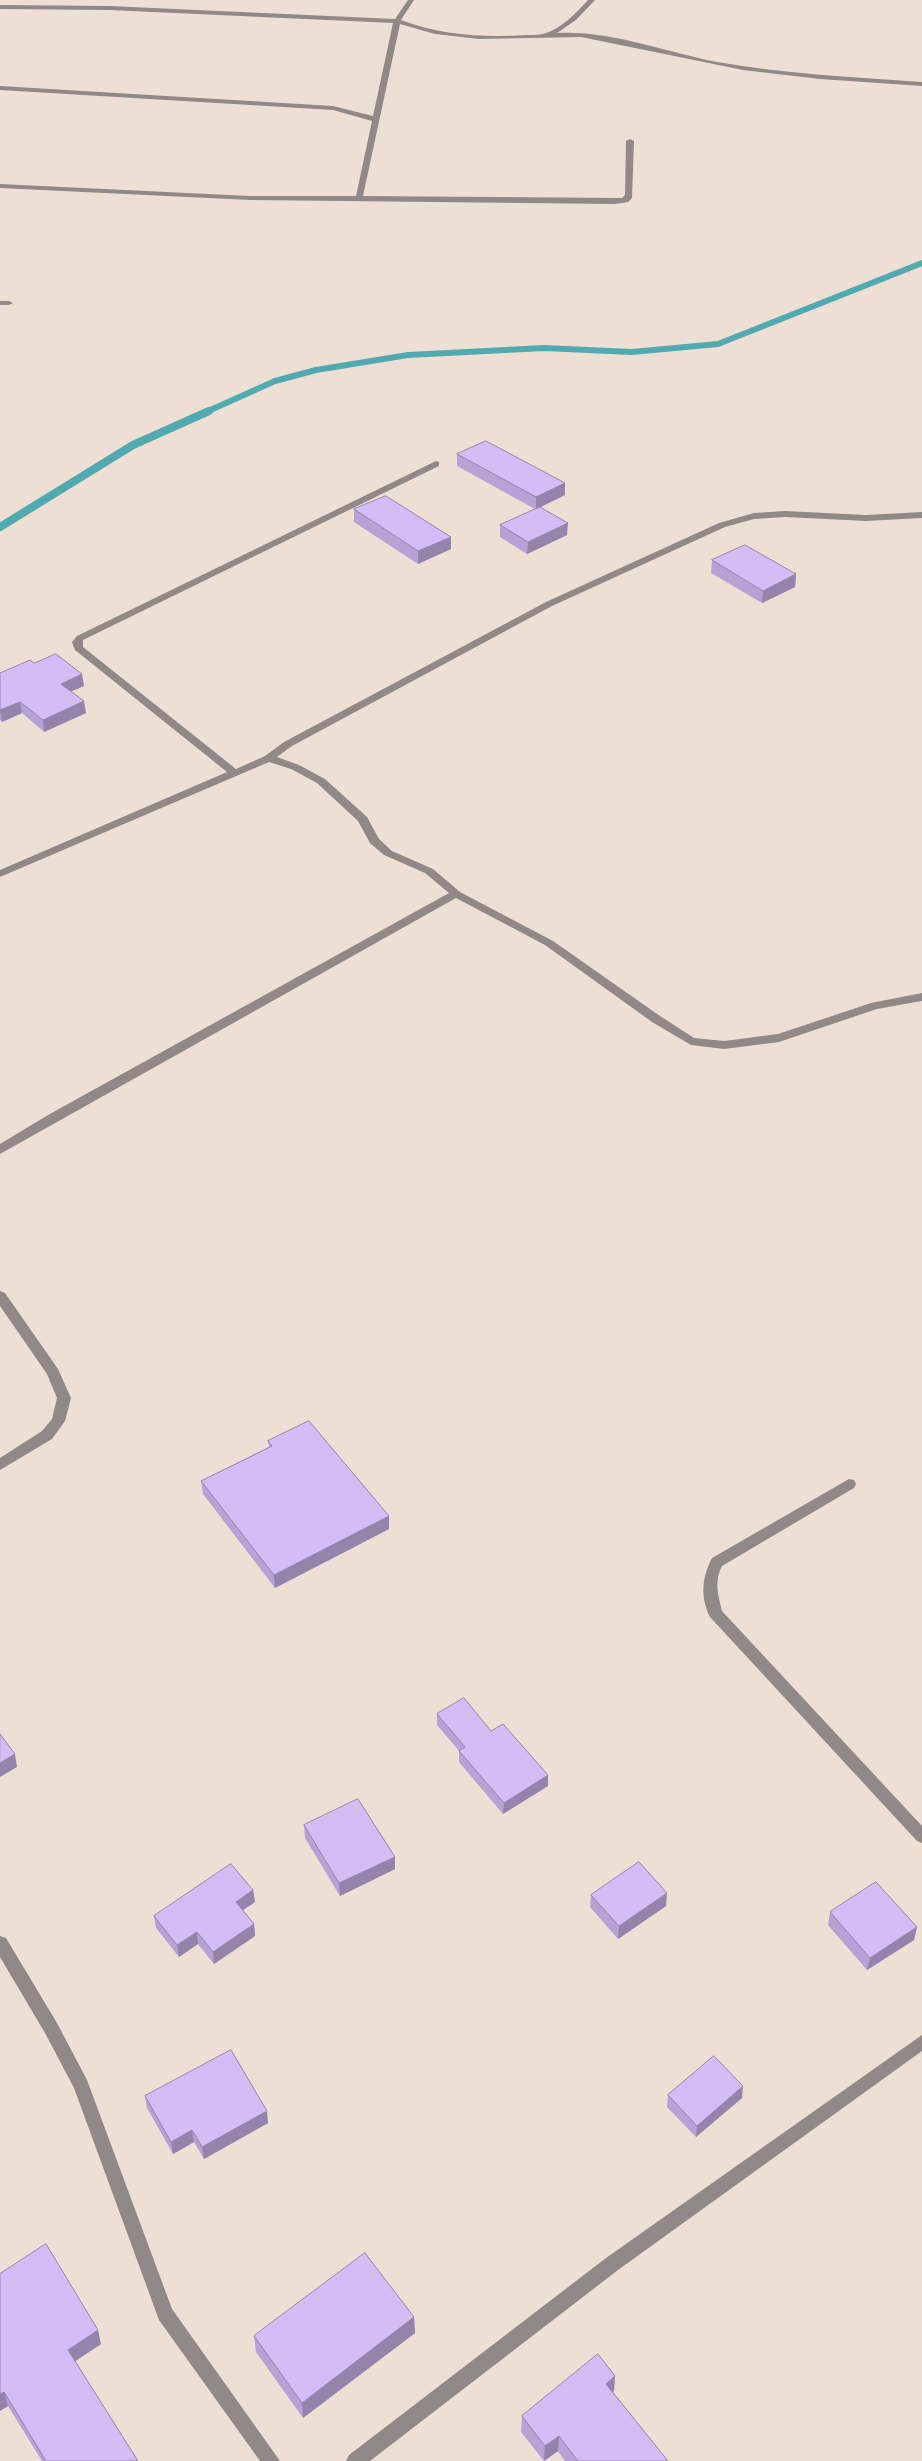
<!DOCTYPE html>
<style>
body{margin:0}
canvas{display:block;background:#eedfd5}
</style>
<canvas width="922" height="2461"></canvas>
<script>
const context = document.querySelector('canvas').getContext('2d');
context.lineJoin = 'round';
function stroke(path, color, width, dash) { context.strokeStyle = color; context.lineWidth = width; context.lineCap = dash ? 'butt' : 'round'; context.setLineDash(dash || []); context.stroke(path); }
function paint(path, color) { context.fillStyle = color; context.fill(path, 'evenodd'); }
stroke(new Path2D(`
 M206,412l69,-31 41,-11 92,-15 136,-7 88,4 86,-8 204,-81`), '#52aab1', 6);
stroke(new Path2D(`
 M0,527l133,-82 76,-34`), '#52aab1', 8);
paint(new Path2D(`
 M408,0h6l-13,20c39,15 84,18 126,15 6,0 14,0 19,-2 16,-5 31,-21 42,-33h7l-19,20 -19,13c54,-3 108,19 160,29 68,12 137,15 205,20v4l-102,-7 -77,-9 -162,-33 -102,2 -44,-5 -35,-10 -37,172 259,2 3,-3 1,-54 4,-2 4,2 -2,57 -4,4 -13,2 -365,-4 -250,-12v-4l250,12h106l16,-75 -39,-11 -333,-20v-4l333,20 40,10 20,-93 -284,-13 -109,-1v-4l109,1 286,13z
 M0,301h9l4,2 -4,2h-9z
 M436,461l3,1v4l-356,174v7l153,122 29,-13 19,-14 262,-140 173,-79 35,-10 31,-2 81,4 56,-3v6l-56,3 -81,-4 -31,2 -29,8 -173,79 -260,140 -15,11 22,8 26,14 42,38 12,22 13,12 41,18 27,23 93,49 107,75 34,22 30,3 54,-7 93,-31 51,-10v8l-45,8 -98,33 -55,7 -33,-4 -39,-23 -107,-77 -89,-47 -456,256v-10l48,-29 401,-222 -24,-20 -41,-18 -14,-12 -12,-22 -41,-38 -26,-14 -22,-7 -269,115v-7l227,-98 -152,-122 -3,-8 5,-6z
 M0,1291l5,2 53,76 13,29 -6,23 -13,18 -52,31v-12l42,-27 10,-12 5,-21 -10,-24 -47,-68z
 M849,1479l5,1 2,4 -2,4 -132,78c-8,15 -4,29 0,45l200,215v17l-5,-2 -207,-224c-10,-20 -8,-40 2,-59z
 M0,1936l6,2 51,85 30,57 85,229 108,152h-20l-101,-141 -85,-232 -29,-55 -45,-76z
 M922,2035v16l-304,219 -248,191h-24l3,-6 257,-197z`), '#918987');
paint(new Path2D(`
 M457,454l108,29v12l-24,12 26,28 -40,19 -27,-17v-12l35,-16 -78,-43z
 M354,509l97,40 -33,15 -64,-42z
 M712,560l84,14 -1,13 -33,16 -51,-30z
 M34,663l50,23 -13,5 15,22 -42,19 -22,-19 -20,9 -2,-2v-47z
 M268,1441l121,88 -114,59 -72,-94 -2,-13 68,-34z
 M437,1714l54,17 57,55 -45,28 -44,-52v-11l-22,-26z
 M304,1825l91,32v12l-55,27 -35,-58z
 M253,1890l2,12 -12,8 11,14 1,12 -41,28 -16,-20 -19,13 -23,-29 -2,-12z
 M591,1895l75,11 -48,33 -28,-32z
 M830,1912l87,15 -3,13 -47,30 -39,-45z
 M668,2095l74,3 -46,39 -29,-30z
 M145,2096l123,27 -64,36 -10,-17 -21,12 -26,-46z
 M0,2274l101,70 -26,17 63,100h-96l-34,-55 -8,5z
 M414,2317l1,16 -112,85 -47,-66 -2,-16z
 M615,2376l-1,15 -1,1 55,69h-103l-7,-10 -14,10 -23,-29 1,-16z`), '#b6a2d4');
paint(new Path2D(`
 M565,483v12l-29,14v-12z
 M568,523l-1,12 -40,19 1,-12z
 M451,537v12l-33,15v-13z
 M796,574l-1,13 -33,16 1,-12z
 M82,674l2,12 -21,9 -2,-11z
 M84,701l2,12 -42,19 -1,-12z
 M20,702l2,11 -20,9 -2,-12z
 M389,1516v13l-114,59 -1,-13z
 M15,1754l2,13 -17,10v-14z
 M548,1775v11l-45,28 1,-11z
 M395,1857v12l-55,27 -1,-13z
 M253,1890l2,12 -18,12 -1,-12z
 M667,1893l-1,13 -48,33 1,-13z
 M254,1924l1,12 -41,28 -1,-12z
 M917,1927l-3,13 -47,30 3,-12z
 M197,1932l1,12 -19,13 -2,-12z
 M743,2086l-1,12 -46,39 1,-11z
 M267,2111l1,12 -64,36 -2,-12z
 M192,2130l2,12 -21,12 -2,-12z
 M414,2317l1,16 -112,85 -1,-15z
 M98,2330l3,14 -30,20 -3,-14z
 M615,2376l-1,15 -9,8 1,-15z
 M4,2392l4,14 -8,5v-17z
 M559,2436l-1,15 -14,10 1,-15z`), '#9484ac');
const building = new Path2D(`
 M486,441l79,42 -29,14 -79,-43z
 M386,496l65,41 -33,14 -64,-42z
 M540,507l28,16 -40,19 -28,-17z
 M745,545l51,29 -33,17 -51,-31z
 M56,654l26,20 -21,10 23,17 -41,19 -23,-18 -20,8v-37l30,-13 4,3z
 M309,1421l80,95 -115,59 -73,-94 71,-35 -4,-5z
 M464,1698l27,33 12,-7 45,51 -44,28 -45,-52 6,-4 -28,-33z
 M0,1734l15,20 -15,9z
 M358,1799l37,58 -56,26 -35,-58z
 M639,1862l28,31 -48,33 -28,-31z
 M231,1864l22,26 -17,12 18,22 -41,28 -16,-20 -20,13 -23,-29z
 M876,1882l41,45 -47,31 -40,-46z
 M231,2050l36,61 -65,36 -10,-17 -21,12 -26,-46z
 M714,2056l29,30 -46,40 -29,-31z
 M46,2244l52,86 -30,20 70,111h-92l-42,-69 -4,2v-120z
 M365,2253l49,64 -112,86 -48,-67z
 M598,2354l17,22 -9,8 62,77h-90l-19,-25 -14,10 -23,-30z`);
paint(building, '#d4bcf6');
stroke(building, '#9484ac', 1);
</script>
